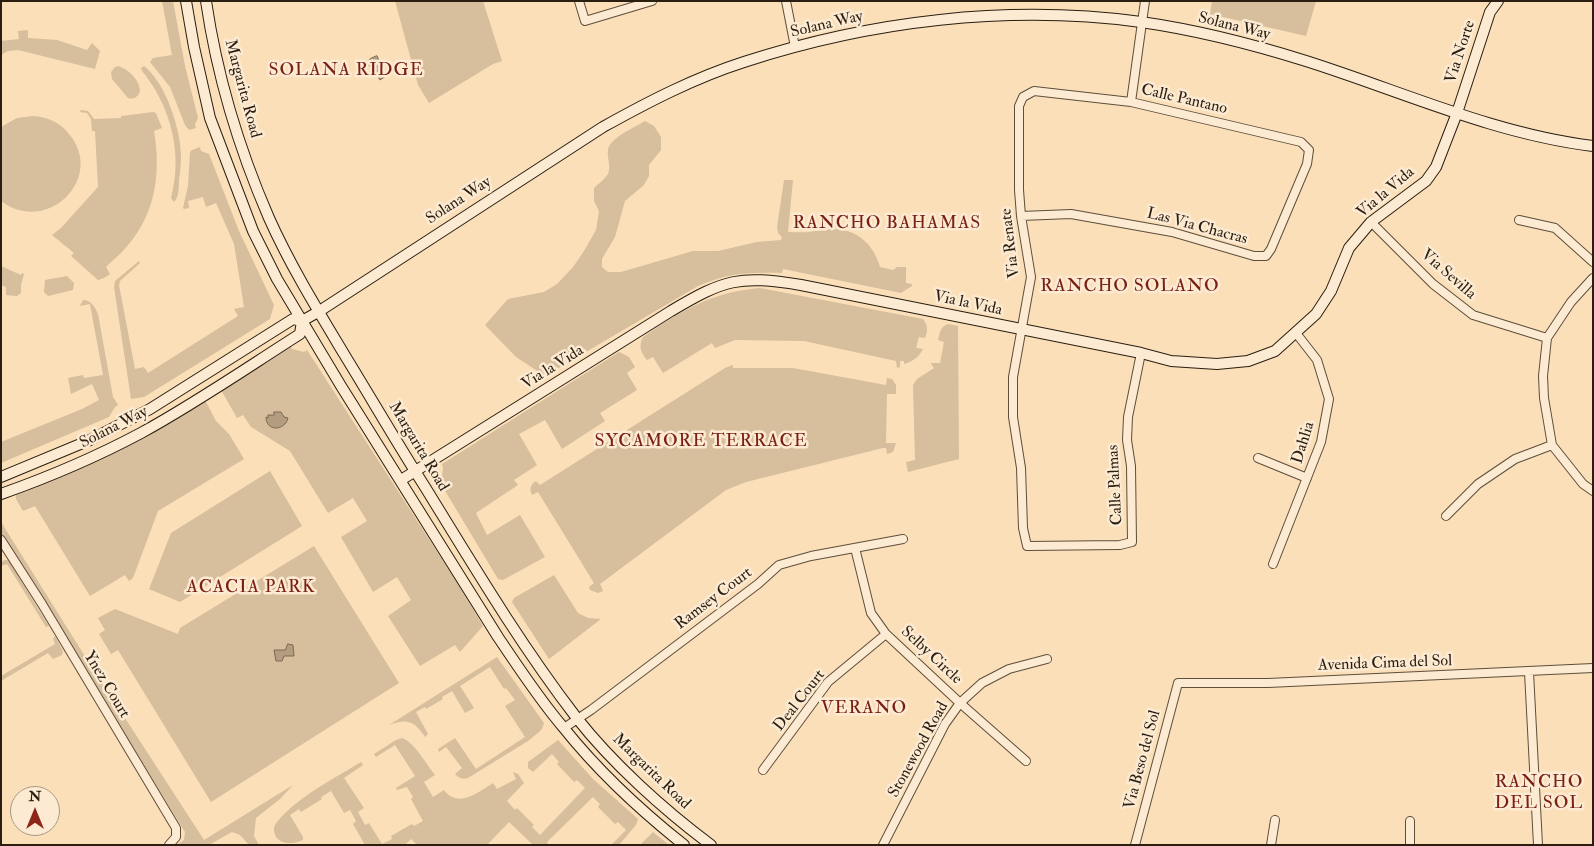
<!DOCTYPE html>
<style>
body{margin:0}
#map{position:relative;width:1594px;height:846px;overflow:hidden;background:#fadfb9;font-family:"IM FELL Double Pica",serif}
canvas{display:block}
.frame{position:absolute;inset:0;border:2px solid #2a1e10;pointer-events:none}
.north{position:absolute;left:10px;top:786px;width:50px;height:50px;box-sizing:border-box;background:#fcead2;border:1px solid #a89884;border-radius:50%;rotate:0deg;font-size:14px;font-weight:700;line-height:20px;text-align:center;color:#2a1e10}
.north::after{content:'';display:block;margin:auto;width:18px;height:22px;background:#8f2418;clip-path:polygon(50% 0,100% 100%,50% 72%,0 100%)}
</style>
<div id="map">
<canvas width="1594" height="846"></canvas>
<div class="frame"></div>
<div class="north">N</div>
</div>
<script>
const context = document.querySelector('canvas').getContext('2d');
context.lineJoin = 'round';
function paint(path, color) { context.fillStyle = color; context.fill(path, 'evenodd'); }
function stroke(path, color, width, dash) { context.strokeStyle = color; context.lineWidth = width; context.lineCap = dash ? 'butt' : 'round'; context.setLineDash(dash || []); context.stroke(path); }
function drawText(font, color, halo, rows, align = 'center') {
  context.font = font + ' "IM FELL Double Pica",serif'; context.lineWidth = 5; context.setLineDash([]); context.textBaseline = 'middle'; context.strokeStyle = halo; context.fillStyle = color; for (const [text, x, y, turn = 0] of rows) {
    context.save(); context.translate(x, y); context.rotate((+turn || 0) * Math.PI / 180); context.textAlign = isNaN(turn) ? turn : align; if (halo) context.strokeText(text, 0, 0); context.fillText(text, 0, 0); context.restore();
  }
}
paint(new Path2D(`
 M162,1h11l12,65 13,52 -3,6 1,4 -7,2 -4,-5 -15,-38 -20,-25 3,-4 19,-3z
 M395,1h88l19,60 -9,3 -64,39 -11,-18z
 M1212,1h104l-10,35 -96,-22z
 M28,30v8l29,2 30,10 5,-7 8,8 -5,18 -77,-19 -10,1 -7,4v-14l18,-2 -1,-8z
 M118,66c10,3 21,13 22,24 -1,6 -5,10 -12,8l-16,-19 -1,-7 4,-5z
 M144,66c22,17 37,64 37,91 0,7 -1,15 -2,23 0,7 0,17 -5,22l-3,-4c12,-44 0,-92 -29,-127l-1,-3z
 M81,110l7,1 6,8 27,-1v-2l32,-4 3,1 6,15 -8,3c7,40 2,82 -26,114 -6,8 -15,15 -22,22l4,7 -6,4 -6,2 -27,-24 3,-3 -22,-18 9,-7 37,-41 -3,-56h-3l-1,-12 -4,-6 -7,-1z
 M33,116c14,1 27,6 36,18 37,44 -22,102 -68,67v-74l16,-9z
 M645,121l9,5 7,11v13l-12,15v11l-5,9 -19,16 -10,36 -13,22v8l6,5h13l72,-21h25l39,-9 24,-2 1,-3 -4,-4 -1,-6 7,-47h9l-5,52c9,0 18,1 27,-1 7,0 13,-3 20,-2 23,1 39,16 45,38l13,3 4,-3h9v16l6,1v2l-11,7 -118,-24 -1,4c-31,-1 -55,0 -84,13l-153,90 -29,-19 -31,-32 23,-26 36,-7 13,-8 16,-17 11,-16 12,-21 3,-19 -5,-10v-13c4,-4 11,-9 14,-14 4,-9 -3,-19 1,-28 7,-11 25,-18 36,-25z
 M200,147l1,4 8,3 30,77 35,74 -4,14 -126,78 -13,2 -17,-112 1,-6 24,-20 1,2 -20,18 -1,4 16,84 9,-2 4,6 90,-57 -4,-7 10,-2 -10,-63 -18,-41 -10,4 -3,-10 -15,4 1,7 -5,1 -1,-1 5,-22 2,-34 2,-2z
 M1,266l20,9 1,-2 2,1 -3,11v8l-4,3 -11,-1v-8l-5,-2z
 M67,276l7,7 -1,7 -25,6 -4,-4 1,-12z
 M760,288l163,31c5,7 5,11 2,19l-6,-1 -3,11 7,1c-4,8 -11,13 -19,15v-3h-4v6l-3,1 -1,-7 -92,-20 -69,-1 -20,8 -3,-5 -49,30 -10,-16 -6,3c-6,-8 -9,-13 -4,-23 39,-27 69,-45 117,-49z
 M83,300c8,0 12,7 15,14l15,83 5,8 -3,2 -6,10 -108,46v-21l81,-33 17,-9 -7,-16 -21,10 -3,-16 15,-3 1,3 19,-3 -13,-71 -10,2z
 M948,324l10,2 1,133 -51,13 -2,-10 9,-2 -2,-75 4,-6 17,-11 -3,-4v-1h9l4,-21 -6,-2c2,-8 2,-13 10,-16z
 M290,345l2,4 12,3 3,-2 149,231 27,45 -23,26 -5,-7 -35,21 -32,-50 23,-16 -14,-23 -24,15 -32,-55 26,-16 -14,-23 -25,15 -38,-62 -39,-24 -8,-12 -6,3 -16,-28z
 M619,352l10,5 6,10 -8,6 10,17 -37,23 5,8 -43,28 -17,-29 -26,14 18,31 -23,15 4,5 -42,28 11,22 33,-20 25,42 -42,23 -5,-1 -57,-95 2,-16 -1,-4z
 M733,365v3h60l93,17 1,-7 5,1 4,6v9h-9l-1,49h10l-3,9 -6,2 -1,-6h-3l-137,34 -20,8 -126,94 3,7 -5,2 -8,-3 -1,-3 5,-4 -56,-91 -6,3c-3,-7 -1,-11 4,-14l4,4 185,-117z
 M205,400l11,21 13,13 15,25 -86,52 -25,67 -4,3 -4,-6 -35,21 -55,-90 -12,5 -7,-12v-4l41,-17z
 M270,471l32,55 -122,76 -31,-13 22,-56z
 M1,522l80,128 123,190 89,-55 -13,14 -24,19 -2,18 5,9h-10l-9,-10 -8,-3 -23,13h-32l7,-5 1,-8 -184,-299z
 M314,546l85,137 -188,119 -93,-152 -7,4 -12,-20 6,-4 -7,-12 17,-9 63,25 2,-6z
 M5,560h3l41,66 -3,1 -39,-63 -6,2v-4z
 M554,575l24,38 10,5 13,1 -52,40 -37,-57 2,-4z
 M55,636l8,15 -1,4 -9,4 -5,-6 -47,28v-5l54,-32 -2,-5z
 M497,657l47,66 -2,6 -3,3 -11,9 -60,37c-6,1 -8,1 -13,-4l7,-6 -16,-21 -7,5 -1,-3 17,-11 21,31 49,-32 -20,-31 10,-6 -9,-12 -2,1 -14,-22 -30,19 14,22 -9,5 -13,-22 -10,6 1,2 -17,10 -1,-2 -9,5 12,22 -3,3c-10,-16 -19,-19 -36,-12z
 M402,738c13,5 24,26 33,37l-11,7 9,15 11,-7c14,19 35,2 49,-7l4,6 19,-10 -3,-7 5,2 6,9 -17,18 8,9 2,-2 17,17 -2,2 8,8 45,-47 -8,-8 -3,2 -17,-18 2,-2 -7,-8 -19,18 -5,-4v-6l30,-22 35,39 45,40 -2,6 -17,20h-8l15,-15 -8,-8 -3,2 -17,-17 2,-3 -7,-7 -46,45 2,3h-16l-24,-23 -22,23h-70l-6,-6 -6,6h-40l-12,-21 3,-3 -6,-11 -6,3 -13,-22 -10,6 1,2 -21,13 -2,-3 -9,6 13,22v3c-12,6 -30,4 -29,-12 1,-5 6,-9 9,-13 22,-22 52,-37 78,-53l2,3 -19,13 20,30 -6,4 7,13 4,-2 13,21 10,-5 -1,-3 21,-12 2,2 9,-5 -12,-22 2,-2 -6,-10 -10,3 -1,-2 19,-12 -20,-31 -19,12 -2,-3 22,-14z
 M653,832l16,13h-29z`), '#d7be9c');
const water = new Path2D(`
 M377,56l9,20 -6,4c-3,-7 -8,-10 -12,-16l2,-5z
 M274,412h7l3,5 4,1c-3,13 -22,14 -22,-1l2,1v-3h6z
 M288,644l5,1 1,11h-10l-2,5h-6l-2,-11h11z`);
paint(water, '#b39d80');
stroke(water, '#7c6a53', 1);
const street = new Path2D(`
 M579,1l6,20 67,-20
 M786,1l9,46
 M1131,102l14,-101
 M1021,216l50,-2 101,18 82,24h12l5,-7 36,-85 2,-14 -8,-8 -170,-40 -97,-11 -11,6 -4,9v84l2,26 10,61 -18,100v40l8,51 2,60 4,18 93,-1 12,-3 -1,-76 -4,-26 1,-23 13,-64
 M1519,220l36,8 38,34
 M1371,222l62,62 40,31 74,23
 M1593,278l-22,24 -24,36 -4,38 1,22 8,47 31,39 10,7
 M1258,458l49,20
 M1446,516l32,-32 37,-25 37,-14
 M1,540l41,64 131,219 3,5v9l-7,8
 M855,548l16,65 15,21 74,69 66,58
 M1273,564l48,-122 8,-43 -12,-39 -21,-27
 M1529,672l9,173
 M564,728l27,-18 167,-126 21,-19 32,-9 92,-17
 M763,770l65,-88 58,-48
 M883,845l62,-121 15,-21 22,-20 27,-14 38,-10
 M1135,845l43,-162h90l325,-15
 M1271,845l4,-25
 M1410,845v-24`);
const secondary = new Path2D(`
 M186,1l8,46 16,71 43,113 24,48 64,107 157,251c21,31 41,62 65,90 35,44 77,83 121,118
 M206,1c11,75 33,148 63,217 21,47 48,91 75,136 27,44 53,89 81,133 48,78 95,157 151,230 36,46 88,93 135,128
 M1,477l89,-37 60,-31 143,-90 9,2 16,-9 285,-185c45,-25 91,-49 141,-65 126,-41 264,-58 397,-40 56,8 111,22 165,39 95,30 188,73 287,85
 M401,480l270,-169c54,-32 68,-36 130,-26l340,68 30,8 46,3 31,-3 27,-10 41,-37 15,-23 18,-43 22,-26 55,-41 10,-14 21,-54 33,-101 8,-11
 M1,494c48,-17 95,-37 140,-61 55,-30 107,-66 159,-99l2,-13`);
stroke(street, '#5e4e3a', 10);
stroke(secondary, '#2a1e10', 12);
stroke(street, '#fcead2', 8);
stroke(secondary, '#fcead2', 10);
drawText('16px', '#2a1e10', '#fcead2', [
 ["Solana Way",827,25,-13],
 ["Solana Way",1234,27,14],
 ["Via Norte",1461,52,-72],
 ["Margarita Road",242,89,75],
 ["Calle Pantano",1184,100,13],
 ["Via la Vida",1386,193,-40],
 ["Solana Way",459,201,-33],
 ["Las Via Chacras",1197,227,15],
 ["Via Renate",1011,243,-97],
 ["Via Sevilla",1448,275,41],
 ["Via la Vida",968,304,12],
 ["Via la Vida",553,368,-32],
 ["Solana Way",114,428,-27],
 ["Dahlia",1304,443,-73],
 ["Margarita Road",418,447,59],
 ["Calle Palmas",1116,485,-93],
 ["Ramsey Court",714,599,-37],
 ["Selby Circle",931,656,43],
 ["Avenida Cima del Sol",1385,664,-2],
 ["Ynez Court",106,685,59],
 ["Deal Court",800,701,-52],
 ["Stonewood Road",919,750,-61],
 ["Via Beso del Sol",1143,760,-75],
 ["Margarita Road",651,772,44]
]);
context.letterSpacing = '1px';
drawText('18px', '#7a1f14', '#fcead2', [
 ["SOLANA RIDGE",346,71],
 ["RANCHO BAHAMAS",887,224],
 ["RANCHO SOLANO",1130,287],
 ["SYCAMORE TERRACE",701,442],
 ["ACACIA PARK",251,588],
 ["VERANO",864,709],
 ["RANCHO",1539,783],
 ["DEL SOL",1539,804]
]);
context.letterSpacing = '0px';
</script>
